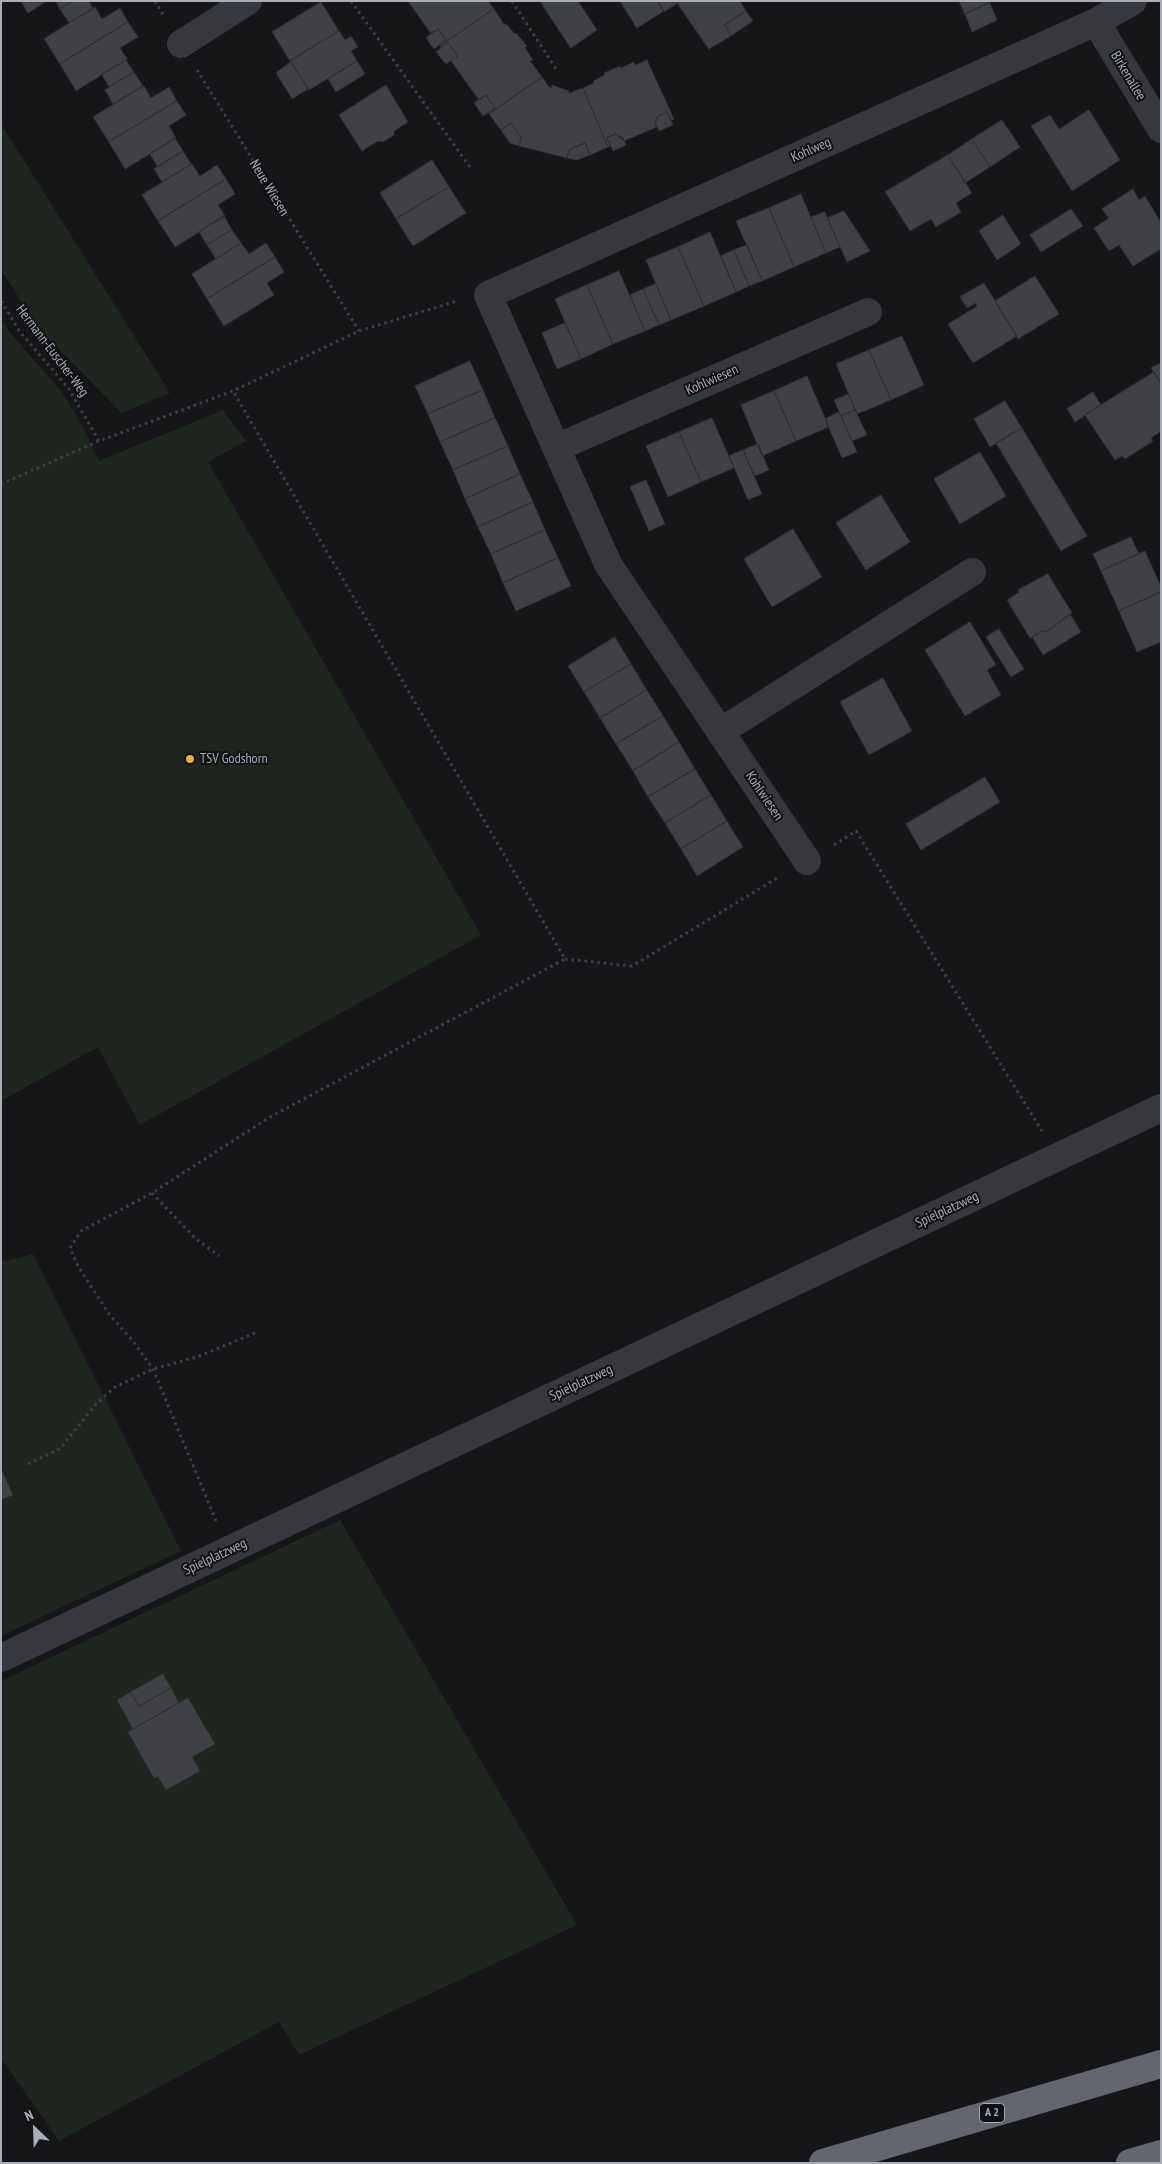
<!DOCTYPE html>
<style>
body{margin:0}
#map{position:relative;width:1162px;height:2164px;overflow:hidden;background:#161618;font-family:"PT Sans Narrow",sans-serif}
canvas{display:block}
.frame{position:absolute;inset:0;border:2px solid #a8adb8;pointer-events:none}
.north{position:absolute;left:10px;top:2104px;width:50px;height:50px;-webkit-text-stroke:4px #111113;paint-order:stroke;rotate:336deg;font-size:14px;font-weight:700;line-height:20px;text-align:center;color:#a8adb8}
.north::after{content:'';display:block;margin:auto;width:18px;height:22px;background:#a8adb8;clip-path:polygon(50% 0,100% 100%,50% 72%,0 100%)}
</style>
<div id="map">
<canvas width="1162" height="2164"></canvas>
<div class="frame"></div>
<div class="north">N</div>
</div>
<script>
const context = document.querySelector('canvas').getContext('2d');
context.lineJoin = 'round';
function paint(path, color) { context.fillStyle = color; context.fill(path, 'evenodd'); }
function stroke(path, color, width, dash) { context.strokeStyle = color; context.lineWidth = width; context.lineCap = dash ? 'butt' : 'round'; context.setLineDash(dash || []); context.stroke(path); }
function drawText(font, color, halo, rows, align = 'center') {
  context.font = font + ' "PT Sans Narrow",sans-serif'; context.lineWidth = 4; context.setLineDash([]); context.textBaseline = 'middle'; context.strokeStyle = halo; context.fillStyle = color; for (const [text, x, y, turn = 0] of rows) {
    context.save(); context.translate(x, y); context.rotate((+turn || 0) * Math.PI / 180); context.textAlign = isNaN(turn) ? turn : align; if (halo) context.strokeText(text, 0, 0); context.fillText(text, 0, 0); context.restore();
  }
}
paint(new Path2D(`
 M1,124l169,269 -49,20 -86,-89 -34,-55z
 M1,319l7,11 54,62 21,35 16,34 124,-51 23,31 -38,21 273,473 -341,190 -42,-78 -97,54z
 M33,1254l148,297 -180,85v-374z
 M340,1520l237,405 -278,130 -20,-33 -220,119 -58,-83v-377z`), '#1e261f');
const building = new Path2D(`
 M21,1h26l-19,12z
 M56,1h17l-13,8z
 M73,1h16l4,8 -24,14 -9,-14z
 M408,1h80l6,8 -54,37 -1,-1 7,-5 -8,-11 -7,4z
 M540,1h38l19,29 -26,18z
 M620,1h38l6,10 -27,17z
 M658,1h18l2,2 -14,9z
 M676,1h64l6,10 -21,14 6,11 -22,13z
 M959,1h33l-27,13z
 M321,2l18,29 -49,30 -18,-29z
 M990,3l7,17 -25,12 -7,-18z
 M95,7l7,12 18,-11 8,14 -68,42 -16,-25z
 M494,9l10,15h2l9,10 1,-1 11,13 -2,2 8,12 -3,1 12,16 -53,37 -1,-1 7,-5 -9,-13 -7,5 -28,-39 7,-5 -10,-13 -7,5 -1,-2z
 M746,11l7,10 -22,15 -6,-11z
 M128,22l10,15 -18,11 7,11 -51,32 -16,-27z
 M438,29l8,11 -12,9 -8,-11z
 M339,31l6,9 6,-4 7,11 -7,4 6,10 -48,29 -19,-29z
 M448,43l10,13 -12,8 -10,-12z
 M126,60l8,12 -25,15 -7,-12z
 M647,60l27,59 -3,1 -4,-8 -9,4 -3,7 2,4 -33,14 -8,-7 -9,4 4,8 -3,1 -25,-59 11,-5 -1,-2 12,-6 -1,-2 16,-7 1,2 13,-6 1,3z
 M357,61l8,13 -29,18 -8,-13z
 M291,62l17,27 -16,10 -16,-26z
 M134,72l9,14 -30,18 -8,-14z
 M542,77l7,10 3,1v-3l17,6v2l14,-5 25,59 -18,8 -5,-12 -16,7 -2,8 -48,-12 2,-9 -10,-14 -10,7 -12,-16z
 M386,85l22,37 -14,9v4l-11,7 -5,-1 -16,10 -23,-36z
 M144,86l7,12 18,-11 8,14 -68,41 -16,-25z
 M486,95l9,13 -12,8 -9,-13z
 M177,101l9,14 -17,11 7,12 -51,31 -16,-27z
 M1089,110l31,50 -48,31 -41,-65 19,-11 9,14z
 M667,112l6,13 -14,6 -4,-8 3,-7z
 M1002,120l18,27 -30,20 -18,-28z
 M511,123l10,14 -2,9 -9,-3 -9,-13z
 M616,134l7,4 3,7 -13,6 -6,-13z
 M175,138l8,13 -25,16 -8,-13z
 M972,139l18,28 -25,16 -17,-28z
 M585,143l5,12 -13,5 -10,-2 2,-8z
 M183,151l8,13 -29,18 -8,-13z
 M948,155l24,38 -16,10 5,9 -25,15 -5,-8 -21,12 -25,-39z
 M432,160l17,27 -53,32 -16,-26z
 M192,164l8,12 17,-11 9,14 -68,42 -16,-26z
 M226,179l9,15 -17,11 7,11 -50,31 -17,-26z
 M449,187l17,26 -53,33 -17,-27z
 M1133,189l6,11 6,-4 16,27v26l-28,17 -14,-21 -10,6 -15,-23 15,-10 -7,-9z
 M801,194l25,59 -32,14 -25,-59z
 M769,208l25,59 -32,14 -26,-60z
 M1071,209l12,17 -42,26 -11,-17z
 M844,211l26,40 -23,11 -20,-44z
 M825,212l15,35 -14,6 -15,-36z
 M1003,215l18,29 -24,16 -18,-29z
 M224,216l8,14 -25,15 -8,-13z
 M232,230l9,13 -25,16 -9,-14z
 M710,232l26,60 -32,14 -26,-59z
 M241,243l8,11 17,-11 9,14 -68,42 -15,-25z
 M747,245l15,36 -13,5 -15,-36z
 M678,247l26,59 -33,14 -25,-60z
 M734,250l15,36 -13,6 -15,-36z
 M275,257l9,15 -17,11 7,12 -50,31 -17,-27z
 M619,271l26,60 -32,13 -26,-59z
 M1035,276l24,38 -41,25 -23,-38z
 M984,283l33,53 -44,27 -25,-39 29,-18 -1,-3 -9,5 -7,-11z
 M656,284l15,36 -12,5 -16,-36z
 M587,285l26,59 -32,15 -26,-60z
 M643,289l16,36 -14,6 -15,-36z
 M565,323l16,36 -24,10 -15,-36z
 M902,336l22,49 -33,15 -22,-50z
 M869,350l22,50 -34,14 -21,-50z
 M470,361l13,29 -55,24 -13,-28z
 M1161,363v20l-10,-15z
 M1154,372l7,11v48l-10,7 2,3 -28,18 -3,-3 -7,4 -30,-45z
 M807,376l22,51 -33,14 -22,-50z
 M483,390l12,28 -55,24 -12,-28z
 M774,391l22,50 -34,15 -21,-51z
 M1093,392l8,13 -26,17 -8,-13z
 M849,394l6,16 -14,6 -7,-16z
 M1005,401l17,27 -32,19 -16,-28z
 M855,410l12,25 -15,6 -11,-25z
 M839,412l18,40 -15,6 -17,-39z
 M495,418l13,28 -55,24 -13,-28z
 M712,418l22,50 -33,14 -22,-50z
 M1022,428l65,108 -26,15 -65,-108z
 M679,432l22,50 -33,15 -22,-51z
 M758,444l11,26 -14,6 -12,-26z
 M508,446l12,28 -55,25 -12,-29z
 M743,450l19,44 -14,6 -19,-44z
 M980,452l26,44 -46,28 -26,-45z
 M520,474l13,28 -55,25 -13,-28z
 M646,480l19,44 -16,7 -19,-44z
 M881,495l29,47 -44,28 -30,-47z
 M533,502l12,28 -54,24 -13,-27z
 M793,529l29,48 -50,30 -28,-48z
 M545,530l13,28 -55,25 -12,-29z
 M1131,537l8,17 -38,17 -8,-17z
 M1145,551l16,36v5l-42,19 -18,-40z
 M558,558l13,28 -55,25 -13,-28z
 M1048,574l24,39 -26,19 -2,-2 -14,8 -23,-38 12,-8 -1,-2z
 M1161,592v50l-24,10 -18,-41z
 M1070,614l11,18 -38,23 -11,-18 12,-7 2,2z
 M970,622l26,43 -9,5 14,25 -36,21 -40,-66z
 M999,629l25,40 -13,8 -25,-40z
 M615,637l16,27 -47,28 -16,-26z
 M631,664l16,26 -47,28 -16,-26z
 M883,678l29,53 -43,24 -29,-53z
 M647,690l16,26 -47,28 -16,-26z
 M663,716l16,26 -46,29 -17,-27z
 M679,742l16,27 -47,28 -15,-26z
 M695,769l16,26 -46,28 -17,-26z
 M985,777l15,25 -79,48 -15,-26z
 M711,795l16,26 -46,28 -16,-26z
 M727,821l16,26 -46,29 -16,-27z
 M1,1468l12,27 -12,5z
 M163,1674l8,14 -32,18 -8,-14z
 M171,1688l8,15 -46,26 -16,-29 14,-8 8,14z
 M188,1698l27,46 -23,13 8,14 -34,19 -8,-13 -4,1 -26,-46z`);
paint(building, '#404145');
stroke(building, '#303034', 1);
stroke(new Path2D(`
 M155,1l10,17
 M351,1l121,169
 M512,1l46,71
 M197,70l162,261
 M1,301l19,31 49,57 30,52
 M1,484l98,-43 134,-50 126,-60 98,-30
 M834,845l22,-14 186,300
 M565,959l67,7 147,-89
 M152,1193l43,45 24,18
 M28,1464l32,-15 35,-44 20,-18 38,-18 44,-12 58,-24
 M216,1521l-63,-152 -21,-29 -23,-26 -31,-48 -8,-18 11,-17 71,-38 118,-76 295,-158 -332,-568`), '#3d3f44', 3, [2.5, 4]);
stroke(new Path2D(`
 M1096,22l65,107
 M181,44l67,-43
 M556,448l312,-136
 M720,732l252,-160
 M807,861l-199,-297 -120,-269 608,-273 37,-21
 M1,1658l1160,-550`), '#37383d', 28);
stroke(new Path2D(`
 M823,2163l338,-99
 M1130,2163l31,-9`), '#63666e', 28);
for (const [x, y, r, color] of [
 [190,759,5,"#f2b134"]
]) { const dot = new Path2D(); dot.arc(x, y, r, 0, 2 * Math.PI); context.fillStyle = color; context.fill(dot); stroke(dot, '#111113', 2); }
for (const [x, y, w] of [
 [992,2113,25]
]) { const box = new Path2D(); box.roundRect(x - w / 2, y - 9.5, w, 19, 4); context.fillStyle = '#111113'; context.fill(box); stroke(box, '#a8adb8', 1); }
drawText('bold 12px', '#a8adb8', null, [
 ["A 2",992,2113]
]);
drawText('14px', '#a8adb8', '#111113', [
 ["Birkenallee",1128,76,59],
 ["Kohlweg",811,150,-24],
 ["Neue Wiesen",269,188,59],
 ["Hermann-Euscher-Weg",52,351,53],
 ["Kohlwiesen",712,380,-24],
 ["Kohlwiesen",764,796,56],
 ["Spielplatzweg",947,1210,-25],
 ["Spielplatzweg",581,1383,-25],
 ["Spielplatzweg",215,1557,-25]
]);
drawText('14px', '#a8adb8', '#111113', [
 ["TSV Godshorn",200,759]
], 'left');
</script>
